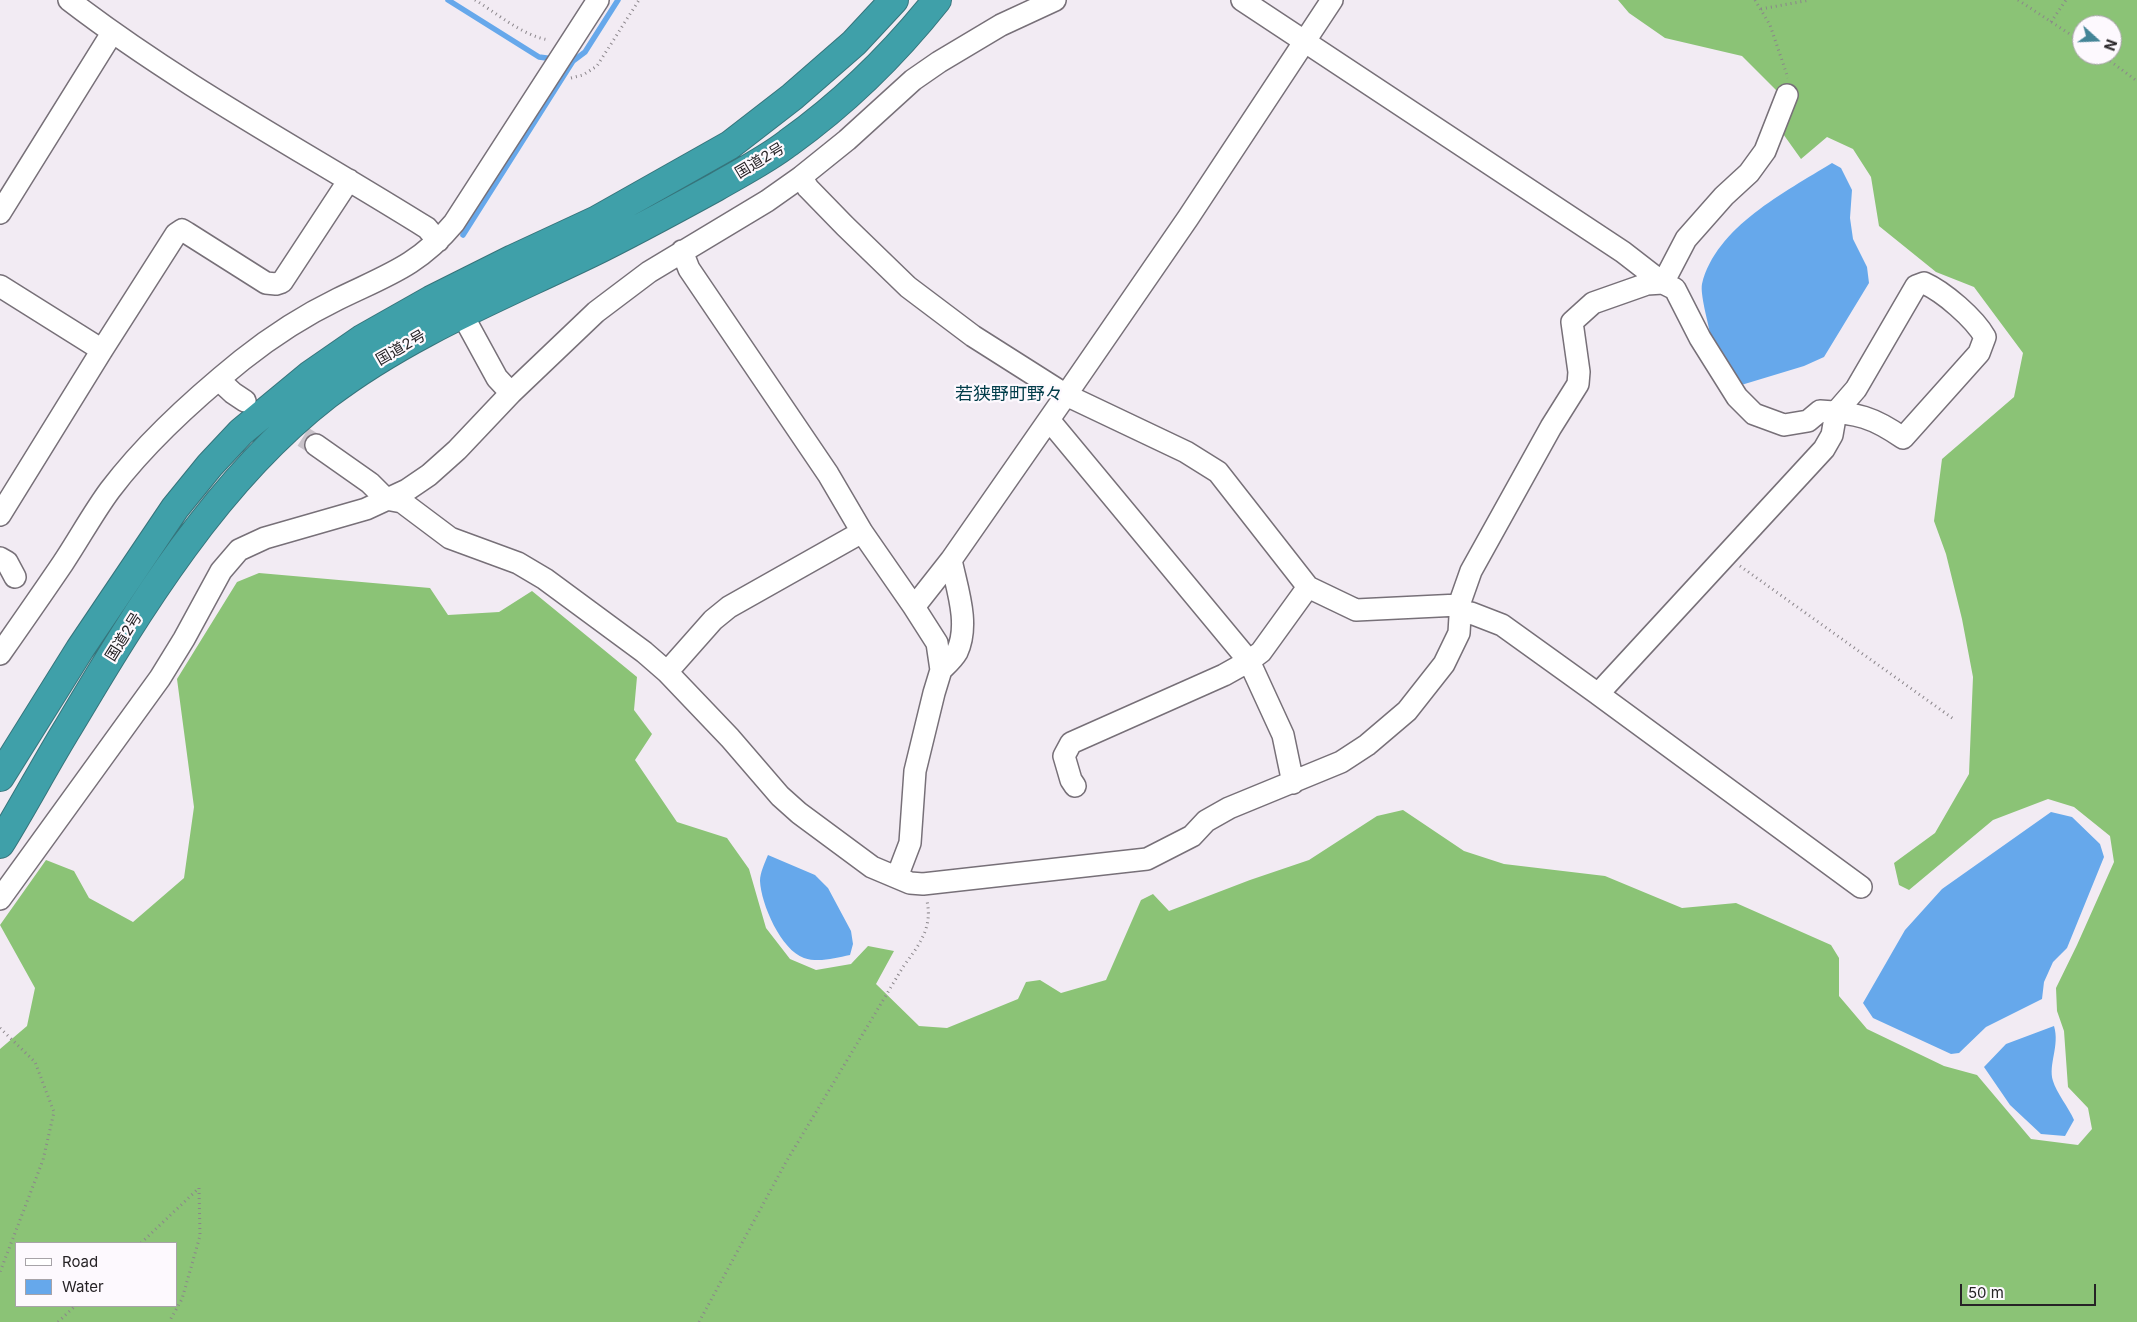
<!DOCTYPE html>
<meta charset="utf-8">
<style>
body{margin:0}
#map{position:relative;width:2137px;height:1322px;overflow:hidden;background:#f2ebf3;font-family:Inter,sans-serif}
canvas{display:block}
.legend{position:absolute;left:15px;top:1242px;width:162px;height:65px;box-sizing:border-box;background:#fdf9fe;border:1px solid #a7a3a8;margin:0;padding:6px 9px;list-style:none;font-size:15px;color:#262326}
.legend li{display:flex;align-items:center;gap:10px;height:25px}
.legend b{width:25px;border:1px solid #a7a3a8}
.north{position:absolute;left:2072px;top:15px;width:50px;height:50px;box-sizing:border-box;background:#fdf9fe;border:1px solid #a7a3a8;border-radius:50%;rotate:110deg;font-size:14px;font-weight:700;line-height:20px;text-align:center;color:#262326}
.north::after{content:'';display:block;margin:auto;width:18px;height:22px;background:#448597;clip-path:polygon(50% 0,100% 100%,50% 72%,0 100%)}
.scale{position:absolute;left:1960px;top:1284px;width:136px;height:22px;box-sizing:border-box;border:2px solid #262326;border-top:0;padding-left:6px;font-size:15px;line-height:18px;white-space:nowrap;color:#262326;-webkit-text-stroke:4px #fdf9fe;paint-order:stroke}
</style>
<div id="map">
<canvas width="2137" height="1322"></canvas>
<ul class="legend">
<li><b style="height:6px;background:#fff"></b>Road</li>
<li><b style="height:14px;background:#66a8eb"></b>Water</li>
</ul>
<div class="north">N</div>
<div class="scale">50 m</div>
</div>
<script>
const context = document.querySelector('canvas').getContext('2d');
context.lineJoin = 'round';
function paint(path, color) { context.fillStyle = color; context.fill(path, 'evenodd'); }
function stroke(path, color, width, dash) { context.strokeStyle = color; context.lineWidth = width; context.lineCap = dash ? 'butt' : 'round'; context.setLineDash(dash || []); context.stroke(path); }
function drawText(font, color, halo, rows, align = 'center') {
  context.font = font + ' Inter,"Noto Sans JP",sans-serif'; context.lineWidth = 4.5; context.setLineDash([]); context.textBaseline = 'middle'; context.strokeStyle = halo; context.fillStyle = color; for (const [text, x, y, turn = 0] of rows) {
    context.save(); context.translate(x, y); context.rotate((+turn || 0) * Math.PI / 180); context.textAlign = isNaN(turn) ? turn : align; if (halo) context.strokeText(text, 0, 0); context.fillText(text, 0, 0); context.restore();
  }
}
paint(new Path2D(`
 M1618,0h519v1322h-2137v-273l27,-23 8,-38 -35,-63 46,-65 28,11 15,27 44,24 51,-44 10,-71 -17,-128 60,-97 22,-9 171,15 18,27 51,-3 33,-21 105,86 -3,33 18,24 -17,26 42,62 50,16 22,31 17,59 24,31 26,11 35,-6 17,-18 26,5 -18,33 43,42 28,2 71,-29 8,-17 14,-2 21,13 45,-13 35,-80 12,-6 16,17 81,-31 59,-20 68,-44 26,-6 61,41 40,13 101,12 77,32 54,-5 95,42 8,13v38l28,33 77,37 33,9 54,64 47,6 14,-16 -4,-21 -20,-21 -4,-56 -7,-20 -1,-23 21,-43 37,-83 -4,-26 -36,-29 -26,-8 -55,21 -84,70 -10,-5 -5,-22 41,-30 34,-59 4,-97 -11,-58 -16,-65 -12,-33 8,-62 72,-62 9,-44 -49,-66 -38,-15 -57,-46 -8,-49 -18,-28 -26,-12 -26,22 -20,-28 9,-27 -48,-48 -77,-18 -36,-25zM2082,25h30v30h-30zM16,1243h160v63h-160z`), '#8bc376');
paint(new Path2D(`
 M1832,163l9,5 11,22 -2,28 3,21 14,28 2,16 -45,74 -20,9 -66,20 -30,-48 2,-5c-2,-11 -10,-39 -8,-49 14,-57 83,-92 130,-121z
 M2051,812l21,5 28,27 4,13 -37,91 -14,14 -9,20 -2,17 -56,28 -27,26 -8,1 -78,-36 -10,-15 42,-73 37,-41z
 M768,855l47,20 13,13 23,43 2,13 -3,11c-15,3 -31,8 -46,3 -23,-8 -43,-54 -44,-77 0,-8 5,-19 8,-26z
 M2054,1026c6,20 -6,38 -1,55 3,11 16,27 21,39l-9,16 -24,-2 -31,-29 -26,-38 22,-23z`), '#66a8eb');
stroke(new Path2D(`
 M448,0l91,57 15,2
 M463,235l110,-174 12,-9 33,-52`), '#66a8eb', 5.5);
stroke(new Path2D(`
 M276,420l40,25`), '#c9c3ca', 21, [21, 11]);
const minor = new Path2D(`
 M69,0c112,86 238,153 358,228l11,13
 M1242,0l381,252 40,31 12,6 25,49 37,59 17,17 30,11 24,-4 12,-10c37,2 53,6 83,27l76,-85 6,-16c-11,-19 -41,-45 -61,-54l-8,3 -60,103 -20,23 -4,23 -8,14 -226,245 -96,-69 -31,-12 -11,3
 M801,177l7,11 37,38 63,61 65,49 93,59 120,57 32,20 90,115 48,23 103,-5
 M0,213l112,-180
 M682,251l7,18 139,205 34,58 52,75 23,36 4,27 -7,23 -19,78 -5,72 -13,34
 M1663,283l23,-44 38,-43 25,-23 16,-22 22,-56
 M0,286l102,64
 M462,314l35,64 14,15
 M219,380l14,13 12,8
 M1049,420l200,241 34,74 10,48
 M316,445l54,38 16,16 16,3 48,36 68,25 27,16 99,73 23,20 63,66 50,58 19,17 73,54 38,16 13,1 224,-25 45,-23 14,-15 23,-13 112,-46 26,-17 40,-34 37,-47 15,-31 1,-17 -1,-11 12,-34 80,-144 27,-43 1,-12 -7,-50 21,-19 54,-19 16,-1
 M0,515l102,-165 74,-116 6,-4 5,3 79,50 10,1 6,-2 67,-102
 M0,558l7,4 8,15
 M914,607l37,-47 115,-165 122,-177 144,-218
 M0,654c21,-30 42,-60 63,-91 16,-24 30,-50 47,-73 37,-49 85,-92 132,-130 29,-23 63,-45 96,-61 49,-24 80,-33 116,-76l144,-223
 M941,670c5,-5 12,-11 16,-18 13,-28 0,-63 -6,-92
 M667,672l46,-52 16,-13 133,-75
 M1598,694l263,193
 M1075,786l-4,-6 -7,-24 7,-13 153,-68 25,-14 12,-9 47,-65
 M0,899l160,-221 24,-39 37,-68 18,-21 26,-12 101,-29 41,-19 22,-15 28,-25 54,-57 85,-81 53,-40 118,-71 34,-24 46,-37 66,-60 26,-18 62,-37 54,-25`);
const highway = new Path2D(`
 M0,777l80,-128 95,-141 35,-43 31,-33 69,-57 52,-36 69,-39 82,-41 84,-39 133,-75 62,-48 62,-54 40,-43
 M0,844c24,-39 45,-79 69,-118 70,-118 148,-246 258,-331 80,-61 173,-98 262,-141 43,-21 85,-44 127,-67 24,-14 50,-27 72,-44 56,-40 106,-89 149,-143`);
stroke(minor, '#777078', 24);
stroke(highway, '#36747b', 30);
stroke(new Path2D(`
 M475,0c23,14 48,36 74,40
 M1755,0l15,25 18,53
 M2018,0l64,42
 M1761,9l49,-9
 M2051,22l15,-22
 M2102,55l35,26
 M571,78l12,-3 14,-9 42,-66
 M1740,566l215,154
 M0,1028l35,34 19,50 -11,48 -43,112
 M141,1243l58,-55 1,48 -18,63 -13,23
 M58,1322l17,-16
 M699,1322l87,-160 117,-195c15,-21 30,-38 24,-66`), '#8b868b', 3, [1, 4]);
stroke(minor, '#fff', 21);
stroke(highway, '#3fa0a9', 28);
drawText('15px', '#262326', '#fdf9fe', [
 ["国道2号",760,161,-31],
 ["国道2号",401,348,-30],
 ["国道2号",124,637,-58]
]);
drawText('18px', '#003c49', '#fdf9fe', [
 ["若狭野町野々",1009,395]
]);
</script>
